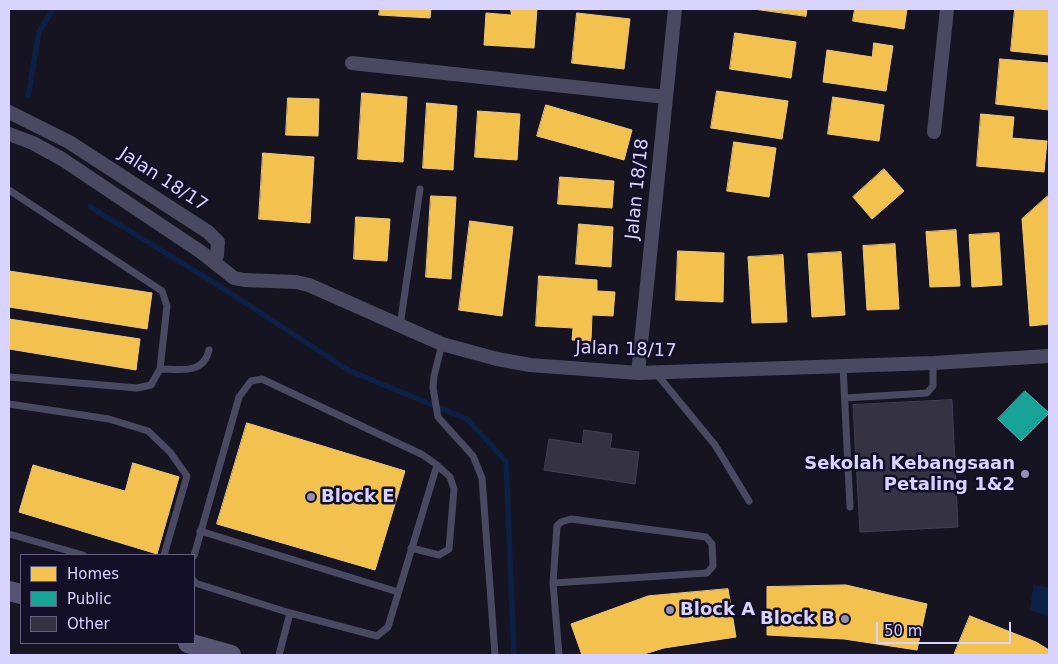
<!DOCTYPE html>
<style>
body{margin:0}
#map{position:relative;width:1058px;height:664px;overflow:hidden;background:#161421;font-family:"DejaVu Sans",sans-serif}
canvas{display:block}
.frame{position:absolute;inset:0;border:10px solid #d9d3ff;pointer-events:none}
.legend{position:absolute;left:20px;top:554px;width:175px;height:90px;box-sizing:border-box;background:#130f26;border:1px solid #625d7d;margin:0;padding:6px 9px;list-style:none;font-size:15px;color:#d9d3ff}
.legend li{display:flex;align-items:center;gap:10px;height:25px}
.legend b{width:25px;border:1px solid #625d7d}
.scale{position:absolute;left:876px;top:622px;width:135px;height:22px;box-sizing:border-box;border:2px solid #d9d3ff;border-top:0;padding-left:6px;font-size:15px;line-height:18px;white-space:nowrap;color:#d9d3ff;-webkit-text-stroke:4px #130f26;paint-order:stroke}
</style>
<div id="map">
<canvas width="1058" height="664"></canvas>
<div class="frame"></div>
<ul class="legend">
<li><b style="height:14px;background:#f2c14e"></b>Homes</li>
<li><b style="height:14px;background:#17a398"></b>Public</li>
<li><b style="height:14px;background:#343243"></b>Other</li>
</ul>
<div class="scale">50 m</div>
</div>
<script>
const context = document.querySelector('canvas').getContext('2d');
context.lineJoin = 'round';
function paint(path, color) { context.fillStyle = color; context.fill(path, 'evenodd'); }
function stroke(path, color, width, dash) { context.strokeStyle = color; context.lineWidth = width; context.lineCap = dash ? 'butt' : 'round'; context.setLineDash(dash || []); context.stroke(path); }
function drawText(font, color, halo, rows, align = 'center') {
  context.font = font + ' "DejaVu Sans",sans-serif'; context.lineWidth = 5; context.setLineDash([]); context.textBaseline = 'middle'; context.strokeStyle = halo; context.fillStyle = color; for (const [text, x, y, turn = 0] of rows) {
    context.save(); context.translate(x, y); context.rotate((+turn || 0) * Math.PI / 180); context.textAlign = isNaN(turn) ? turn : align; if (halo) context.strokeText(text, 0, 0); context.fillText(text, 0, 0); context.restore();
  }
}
paint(new Path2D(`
 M1033,585l16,2v30l-19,-7z`), '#0c1f44');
const homes = new Path2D(`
 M380,9h51l-1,9 -51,-3z
 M511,9h26l-3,39 -50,-3 2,-32 25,2z
 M754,9h53l-1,7z
 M855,9h52l-3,20 -51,-8z
 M1015,9h34v46l-38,-4z
 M577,13l53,6 -6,50 -52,-6z
 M735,33l61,9 -5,36 -61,-9z
 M874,43l19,3 -7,45 -63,-9 4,-32 45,7z
 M1000,59l49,4v47l-53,-6z
 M717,91l71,10 -6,38 -71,-11z
 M362,93l45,4 -4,65 -45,-3z
 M833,97l51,8 -5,36 -51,-7z
 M288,98l31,1 -1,37 -32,-1z
 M427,103l30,3 -4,64 -30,-2z
 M546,105l86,25 -8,30 -87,-24z
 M478,111l42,3 -3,46 -42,-3z
 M981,114l33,3 -2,21 35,3 -3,31 -67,-6z
 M734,142l42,6 -7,49 -42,-6z
 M263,153l51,4 -4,66 -51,-4z
 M884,169l20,22 -32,28 -19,-22z
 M560,177l54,4 -2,27 -54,-4z
 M1049,195v129l-19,2 -8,-107z
 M431,196l25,1 -5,82 -25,-2z
 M356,217l34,2 -3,42 -33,-2z
 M470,221l43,6 -11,89 -43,-6z
 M579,224l34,3 -2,40 -35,-3z
 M956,230l4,56 -30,1 -4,-55z
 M999,233l3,52 -30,2 -3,-52z
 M895,244l4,65 -32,1 -4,-64z
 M678,251l46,2 -1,49 -47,-2z
 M841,252l4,63 -33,2 -4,-63z
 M783,255l4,67 -35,1 -4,-66z
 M9,271l143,22 -5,36 -138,-22z
 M539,276l58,4v11l18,1 -2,24 -21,-1 -1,26 -19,-1 1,-12 -37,-2z
 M9,319l131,20 -4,31 -127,-21z
 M247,423l158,48 -30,99 -158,-46z
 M133,463l46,14 -22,77 -138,-42 14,-47 92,26z
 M846,585l81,19 -10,46 -73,-11 -77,-4v-48z
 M728,589l8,48 -72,11 -23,7h-59l-11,-31 77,-28z
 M970,616l66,26 13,8v5h-95z`);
paint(homes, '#f2c14e');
stroke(homes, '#eac683', 1);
const public = new Path2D(`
 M1025,391l24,22 -28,28 -23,-22z`);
paint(public, '#17a398');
stroke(public, '#51b1b7', 1);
stroke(new Path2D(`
 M28,96l11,-64 14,-23
 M90,207l120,73 140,91 117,48 39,42 8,194`), '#0c1f44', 5.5);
const building = new Path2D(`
 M952,400l6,127 -98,5 -7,-127z
 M584,430l28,4 -2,14 29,4 -4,32 -91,-14 5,-31 33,5z`);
paint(building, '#343243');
stroke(building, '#433e55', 1);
stroke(new Path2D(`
 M9,190l153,101 5,15 -7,63 -9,16 -14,3 -128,-11
 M400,326l20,-137
 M442,344l-8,32 -1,12 5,29 35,39 9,22 13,177
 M843,366l7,141
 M160,369c21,0 43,6 49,-19
 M655,372l60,73 34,56
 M845,398l82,-5 6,-7v-23
 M9,404l100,15 39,12 22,21 17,24 -23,79
 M200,531l198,61
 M9,534l74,21
 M411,548l28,7 10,-6 5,-60 -4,-12 -13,-12
 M194,556l45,-159 12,-16 11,-2 161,76 14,10 -49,162 -11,9 -87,-23 -95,-30 -1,-2
 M553,583l154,-10 6,-7 -1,-22 -6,-7 -135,-18 -10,3 -4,4 -4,57 6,72
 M279,655l11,-42`), '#4a4962', 7);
stroke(new Path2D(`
 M352,63l314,34
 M9,112l60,30 139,90 10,10 -1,13 -4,6
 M934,132l13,-123
 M9,134l24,9 29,16 139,93 33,26 10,2 52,2 13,3 133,59 55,15 33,6 108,8 295,-10 116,-7
 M638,373l37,-364`), '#4a4962', 14);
stroke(new Path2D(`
 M9,591l12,3
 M188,643l43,12`), '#575574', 20);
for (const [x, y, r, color] of [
 [1025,474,5,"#9590b1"],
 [311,497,5,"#9590b1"],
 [670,610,5,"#9590b1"],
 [845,619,5,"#9590b1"]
]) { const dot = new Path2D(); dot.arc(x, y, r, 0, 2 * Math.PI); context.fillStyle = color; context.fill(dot); stroke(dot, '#130f26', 2); }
drawText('18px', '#d9d3ff', '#130f26', [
 ["Jalan 18/17",163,180,33],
 ["Jalan 18/18",638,189,-84],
 ["Jalan 18/17",626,350,2]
]);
drawText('bold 18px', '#d9d3ff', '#130f26', [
 ["Sekolah Kebangsaan",1015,464],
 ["Petaling 1&2",1015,485],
 ["Block E",321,497,"left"],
 ["Block A",680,610,"left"],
 ["Block B",835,619]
], 'right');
</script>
